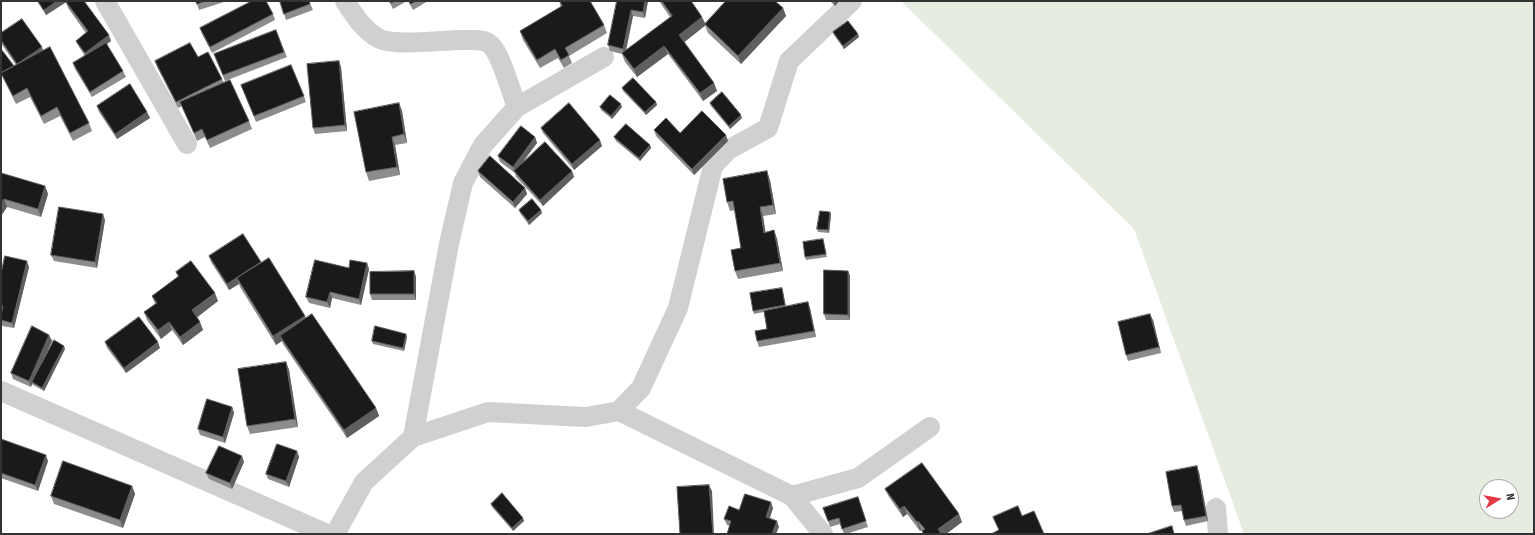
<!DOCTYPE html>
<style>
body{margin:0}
#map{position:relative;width:1535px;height:535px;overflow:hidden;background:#fff;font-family:"Fira Sans Condensed",sans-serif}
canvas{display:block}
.frame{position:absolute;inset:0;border:2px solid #333;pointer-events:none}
.north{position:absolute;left:1479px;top:479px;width:40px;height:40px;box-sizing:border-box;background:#fff;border:1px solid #adadad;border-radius:50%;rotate:79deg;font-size:11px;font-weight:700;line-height:16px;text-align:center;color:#333}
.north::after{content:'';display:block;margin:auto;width:14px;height:18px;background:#e63946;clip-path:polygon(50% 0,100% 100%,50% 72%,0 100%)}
</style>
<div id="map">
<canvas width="1535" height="535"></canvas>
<div class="frame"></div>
<div class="north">N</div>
</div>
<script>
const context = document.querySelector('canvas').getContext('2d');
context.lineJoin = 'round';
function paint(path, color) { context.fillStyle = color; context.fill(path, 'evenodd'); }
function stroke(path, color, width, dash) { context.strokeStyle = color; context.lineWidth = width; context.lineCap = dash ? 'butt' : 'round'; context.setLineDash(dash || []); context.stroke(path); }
paint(new Path2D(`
 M901,1h633v533h-290l-110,-305zM1487,487h24v24h-24z`), '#e6ecdf');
stroke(new Path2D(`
 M105,1l82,143
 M345,1c9,14 19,30 35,38 17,8 66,0 88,1 8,0 17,-1 23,5 10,10 20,47 26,62
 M1,391l326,143
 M619,411l173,85 31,38
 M413,437l75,-25 98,5 33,-6 22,-23 37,-80 35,-142 15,-16 40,-22 21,-67 63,-60
 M792,496l66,-18 72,-51
 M1216,508l2,26
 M335,534l29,-52 49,-45 36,-193 14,-61 20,-38 34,-38 87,-50`), '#d0d0d0', 20);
paint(new Path2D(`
 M37,1h47l27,40 -4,3 16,27 3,6 -34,20 -17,-28 -2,-6 12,-7 -6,-9 -3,-6 10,-8 -18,-25 -2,-6 -20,13z
 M196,1h31l-28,9z
 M280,1h29l4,9 -27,10z
 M389,1h18l-14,8z
 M408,1h20l-15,9z
 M559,1h31l14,24 3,8 -38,23 3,7 -8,5 -6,-10 -18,10 -17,-28 -3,-9 41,-24z
 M617,1h31l-3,17 -12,-2 -7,34 44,-33 -11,-16h32l14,23 78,-16 3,8 -45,48 -33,-31 -3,-8 -21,17 30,41 3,8 -14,10 -35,-47 -31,23 -12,-15 -3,-8 -12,-3 -2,-6z
 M830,1h9l-4,5z
 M273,14l2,6 -63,33 -10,-19 -2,-6z
 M276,30l11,27 -62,24 -11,-27z
 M833,32l25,2 1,3 -15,12 -10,-14z
 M1,33l42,18 46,72 3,8 -19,10 -13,-25 -16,8 -14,-27 -14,7 -15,-30v-25l13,17 2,-1 -15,-22z
 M198,57l24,22 2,4 25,38 3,8 -42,19 -5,-11 -8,4 -15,-35 -4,2 -21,-41 -2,-6z
 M339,61l2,6 6,64 -32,3 -2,-6z
 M241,85l63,11 2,6 -50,20z
 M622,88l34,14 1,3 -11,10 -23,-24z
 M399,103l3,8 5,32 -12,2 5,30 -31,6 -3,-9z
 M710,103l32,15 -12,11 -19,-23z
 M97,106l50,6 3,6 -33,21 -18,-27z
 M600,107h22l-10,12 -11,-9z
 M541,128l61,18 -28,24 -31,-37z
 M654,130l26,3 48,8 -34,34 -38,-39z
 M535,137l2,6 -17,23 52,5 2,6 -31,29 -27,-29 -1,-4 -15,-11 -2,-6z
 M614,137l36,8 1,3 -11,13 -24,-20z
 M478,171l47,17 2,6 -12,14 -35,-31z
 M1,173l44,13 3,8 -7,23 -34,-10 -6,9z
 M770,180l6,34 -13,2 2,16 9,-2 3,9 6,32 -45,8 -3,-8 6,-23 -6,-38 -5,1 -3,-9z
 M519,210h22l1,3 -13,12 -9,-12z
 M830,212l1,3 -2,18 -11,-1 -1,-3z
 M105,220l-8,48 -43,-7 -3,-6z
 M823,239l4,18 -21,3 -1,-3z
 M209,256l97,62 70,90 3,8 -32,22 -64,-94 -1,-3 -6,4 -36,-58 -1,-3 -10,6 -18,-28z
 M367,263l2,6 -8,36 -29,-7 -2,10 -21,-5 -3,-6 43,-29z
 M29,267l-15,61 -12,-2 -1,-3v-8l1,-4h-1v-37z
 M414,271l2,6v23h-44l-2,-6z
 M848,271l2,5v44h-24l-2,-6z
 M176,272l42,29 -21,16 6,13 -20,15 -11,-15 -11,9 -14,-19 -3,-8 11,-8 -3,-8 26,-19z
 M782,288l4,18 24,2 6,29 -57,10 -2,-6 10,-12 -3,-17 -10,2 -1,-3z
 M1153,320l8,33 -33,8 -2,-6z
 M406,334l1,3 -3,14 -31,-7 -1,-3z
 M49,335l3,6 -11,23 24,-15 -21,42 -11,-6 -1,-1 -1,3 -18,-8 -2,-6z
 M105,342l55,6 -34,25 -19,-25z
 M286,362l3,8 9,57 -48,7 -3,-8z
 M232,407l2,6 -9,30 -25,-8 -2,-6z
 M1,439l47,22 -10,30 -37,-13z
 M297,451l2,6 -10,30 -21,-8 -2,-5z
 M244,462l-12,27 -23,-10 -3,-6z
 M1199,472l9,49 -22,5 -2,-6 -2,-9 -8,1 -2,-6z
 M132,486l3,8 -12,34 -69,-24 -3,-8z
 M885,489l77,33 -16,12h-23l-2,-4 -1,1 -13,-17 -4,3 -14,-20z
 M858,497l10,30 -22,7h-2l-4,-10 -10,3 -2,-6z
 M491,504l32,14 1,3 -11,10 -21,-24z
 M773,508l-3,10 9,9 -49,-1 -3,-1 -3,-6 15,-9z`), '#8c8c8c');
paint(new Path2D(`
 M57,1h11l-22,14 -2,-5z
 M645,1h3l-3,17 -2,-6z
 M835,1h4l-4,5 -1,-3z
 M783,8l3,8 -45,48 -3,-8z
 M631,10l2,6 -8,39 -2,-6z
 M702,17l4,8 -24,19 -3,-9z
 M858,34l1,3 -15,12 -1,-3z
 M109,35l2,6 -24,17 -2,-5z
 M664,46l4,8 -31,23 -3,-8z
 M42,47l2,6 -27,11z
 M339,61l2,6 6,64 -2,-6z
 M714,83l3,8 -14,10 -3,-8z
 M656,102l1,3 -11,10 -1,-3z
 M399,103l3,8 5,32 -3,-9z
 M621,104l1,3 -10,12 -1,-3z
 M147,112l3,6 -33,21 -2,-5z
 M741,115l1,3 -12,11 -1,-3z
 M726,135l2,6 -34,34 -2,-6z
 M392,137l3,8 5,30 -3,-8z
 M535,137l2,6 -22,29 -1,-1 1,2 -2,-6z
 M600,140l2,6 -28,24 -2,-6z
 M650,145l1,3 -11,13 -1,-3z
 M572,171l2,6 -31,29 -3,-6z
 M767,171l3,9 6,34 -3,-9z
 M45,186l3,8 -7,23 -3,-8z
 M525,188l2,6 -12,14 -2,-6z
 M4,199l3,8 -6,9v-13z
 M760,207l3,9 4,25 -3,-8z
 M541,210l1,3 -13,12 -1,-4z
 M830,212l1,3 -2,18 -1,-3z
 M103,214l2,6 -8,48 -2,-6z
 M774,230l3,9 6,32 -3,-8z
 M27,261l2,6 -15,61 -2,-5z
 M261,262l2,6 -26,10 2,6 -10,6 -2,-6z
 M367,263l2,6 -8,36 -2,-6z
 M414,271l2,6v23l-2,-6z
 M848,271l2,5v44l-2,-5z
 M330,292l2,6 -2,10 -3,-6z
 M215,293l3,8 -23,18 -3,-9z
 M808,302l2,6 6,29 -2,-6z
 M1150,314l3,6 8,33 -2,-6z
 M305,316l3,9 -28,11 2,5 -6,4 -3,-9z
 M169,322l3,8 -11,9 -3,-9z
 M200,322l3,8 -20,15 -3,-8z
 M406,334l1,3 -3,14 -1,-3z
 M49,335l3,6 -19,42 -1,-1v2l-1,3 -2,-6z
 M158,342l2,6 -34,25 -2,-5z
 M64,346l1,3 -21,42 -2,-3z
 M286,362l3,8 9,57 -3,-8z
 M232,407l2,6 -9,30 -2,-6z
 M376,408l3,8 -32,22 -3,-8z
 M297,451l2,6 -10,30 -3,-6z
 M46,455l2,6 -10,30 -3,-6z
 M242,456l2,6 -12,27 -2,-6z
 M1197,466l2,6 9,49 -2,-5z
 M709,485l3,6 2,43h-1z
 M132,486l3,8 -12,34 -3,-8z
 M771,502l2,6 -5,15 -2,-6z
 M904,506l3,8 -4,3 -3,-8z
 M959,514l3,8 -16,12h-7l-1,-5z
 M523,518l1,3 -11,10 -1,-3z
 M777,521l2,6 -3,7h-4z
 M918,521l3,9 -1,1 -3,-9z`), '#5f5f5f');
const building = new Path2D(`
 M38,1h19l-13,9z
 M67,1h17l25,34 -24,18 -9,-12 12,-10 -22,-29z
 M196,1h10l-9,3z
 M252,1h14l7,13 -63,33 -10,-19z
 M280,1h29l1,3 -26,10z
 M390,1h5l-4,2z
 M409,1h7l-5,3z
 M560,1h30l14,24 -39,23 4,7 -8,5 -6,-11 -18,11 -17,-29 42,-25z
 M617,1h28l-2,11 -12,-2 -8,39 -15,-4z
 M662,1h29l11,16 -23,18 35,48 -14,10 -36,-47 -30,23 -12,-16 50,-37z
 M726,1h49l8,7 -45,48 -33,-32z
 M22,19l20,28 -25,17 -16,-24v-7z
 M848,21l10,13 -15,12 -10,-14z
 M276,30l8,22 -61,23 -9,-21z
 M106,43l17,28 -33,21 -17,-29z
 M190,43l8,14 10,-5 14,27 -46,23 -21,-41z
 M50,47l39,76 -19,10 -13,-26 -16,9 -14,-28 -14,8 -12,-23z
 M1,49l13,17 -13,7h1h-1z
 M339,61l6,64 -32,3 -6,-64z
 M291,65l13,31 -50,20 -13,-31z
 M633,78l23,24 -11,10 -23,-24z
 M230,80l19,41 -42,19 -5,-11 -8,4 -14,-31z
 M130,84l17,28 -32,22 -18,-28z
 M722,92l19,23 -12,11 -19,-23z
 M610,95l11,9 -10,12 -11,-9z
 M399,103l5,31 -12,3 5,30 -31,5 -12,-60z
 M569,103l31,37 -28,24 -31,-36z
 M702,111l24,24 -34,34 -38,-39 12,-12 14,15z
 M626,124l24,21 -11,13 -25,-21z
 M521,126l14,11 -22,30 -15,-11z
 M545,142l27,29 -32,29 -26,-29z
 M490,156l35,32 -12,14 -35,-31z
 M767,171l6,34 -13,2 4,26 10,-3 6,33 -45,8 -4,-21 10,-2 -8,-47 -6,1 -4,-23z
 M1,173l44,13 -7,23 -34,-10 -3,4z
 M532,199l9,11 -13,11 -9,-11z
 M59,207l44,7 -8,48 -44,-7z
 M820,211l10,1 -2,18 -11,-1z
 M243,234l18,28 -34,22 -18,-28z
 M823,239l3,15 -21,3 -2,-15z
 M5,256l22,5 -15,62 -11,-3v-5l2,-9h-2v-32z
 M269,258l36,58 -32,20 -36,-58z
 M315,260l34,8 1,-8 17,3 -8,36 -29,-7 -3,10 -21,-5z
 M191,261l24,32 -23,17 8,12 -20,15 -11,-15 -11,8 -14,-18 13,-9 -5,-7 27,-20 -3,-4z
 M824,270l24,1v44l-24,-1z
 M414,271v23h-44v-22z
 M782,288l3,17 -32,6 -3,-18z
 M808,302l6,29 -57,10 -2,-10 12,-2 -3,-18z
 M312,314l64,94 -32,22 -64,-94z
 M1150,314l9,33 -33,8 -8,-33z
 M139,317l19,25 -34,26 -19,-26z
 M32,326l17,9 -20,46 -18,-8z
 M375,326l31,8 -3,14 -31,-7z
 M54,340l10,6 -22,42 -10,-6z
 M286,362l9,57 -48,7 -9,-57z
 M207,399l25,8 -9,30 -25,-8z
 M1,439l45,16 -11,30 -34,-12z
 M277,444l20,7 -11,30 -20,-7z
 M219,446l23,10 -12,27 -24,-10z
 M63,461l69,25 -12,34 -69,-24z
 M922,463l37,51 -21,15 3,5h-17l-2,-3 3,-2 -7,-8 -1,1 -13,-16 -4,3 -15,-20z
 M1197,466l9,50 -22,4 -3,-15 -9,1 -6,-34z
 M709,485l4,49h-33l-3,-47z
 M502,493l21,25 -11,10 -21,-24z
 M745,494l26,8 -5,15 11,4 -5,13h-45l4,-13 -7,-2 5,-13 10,4z
 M858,497l8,24 -24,8 -3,-11 -11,3 -5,-13z
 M1018,506l4,10 12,-5 10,23h-53l8,-4 -6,-13z
 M1172,526l2,8h-27z`);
paint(building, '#1a1a1a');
stroke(building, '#5f5f5f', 1);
</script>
